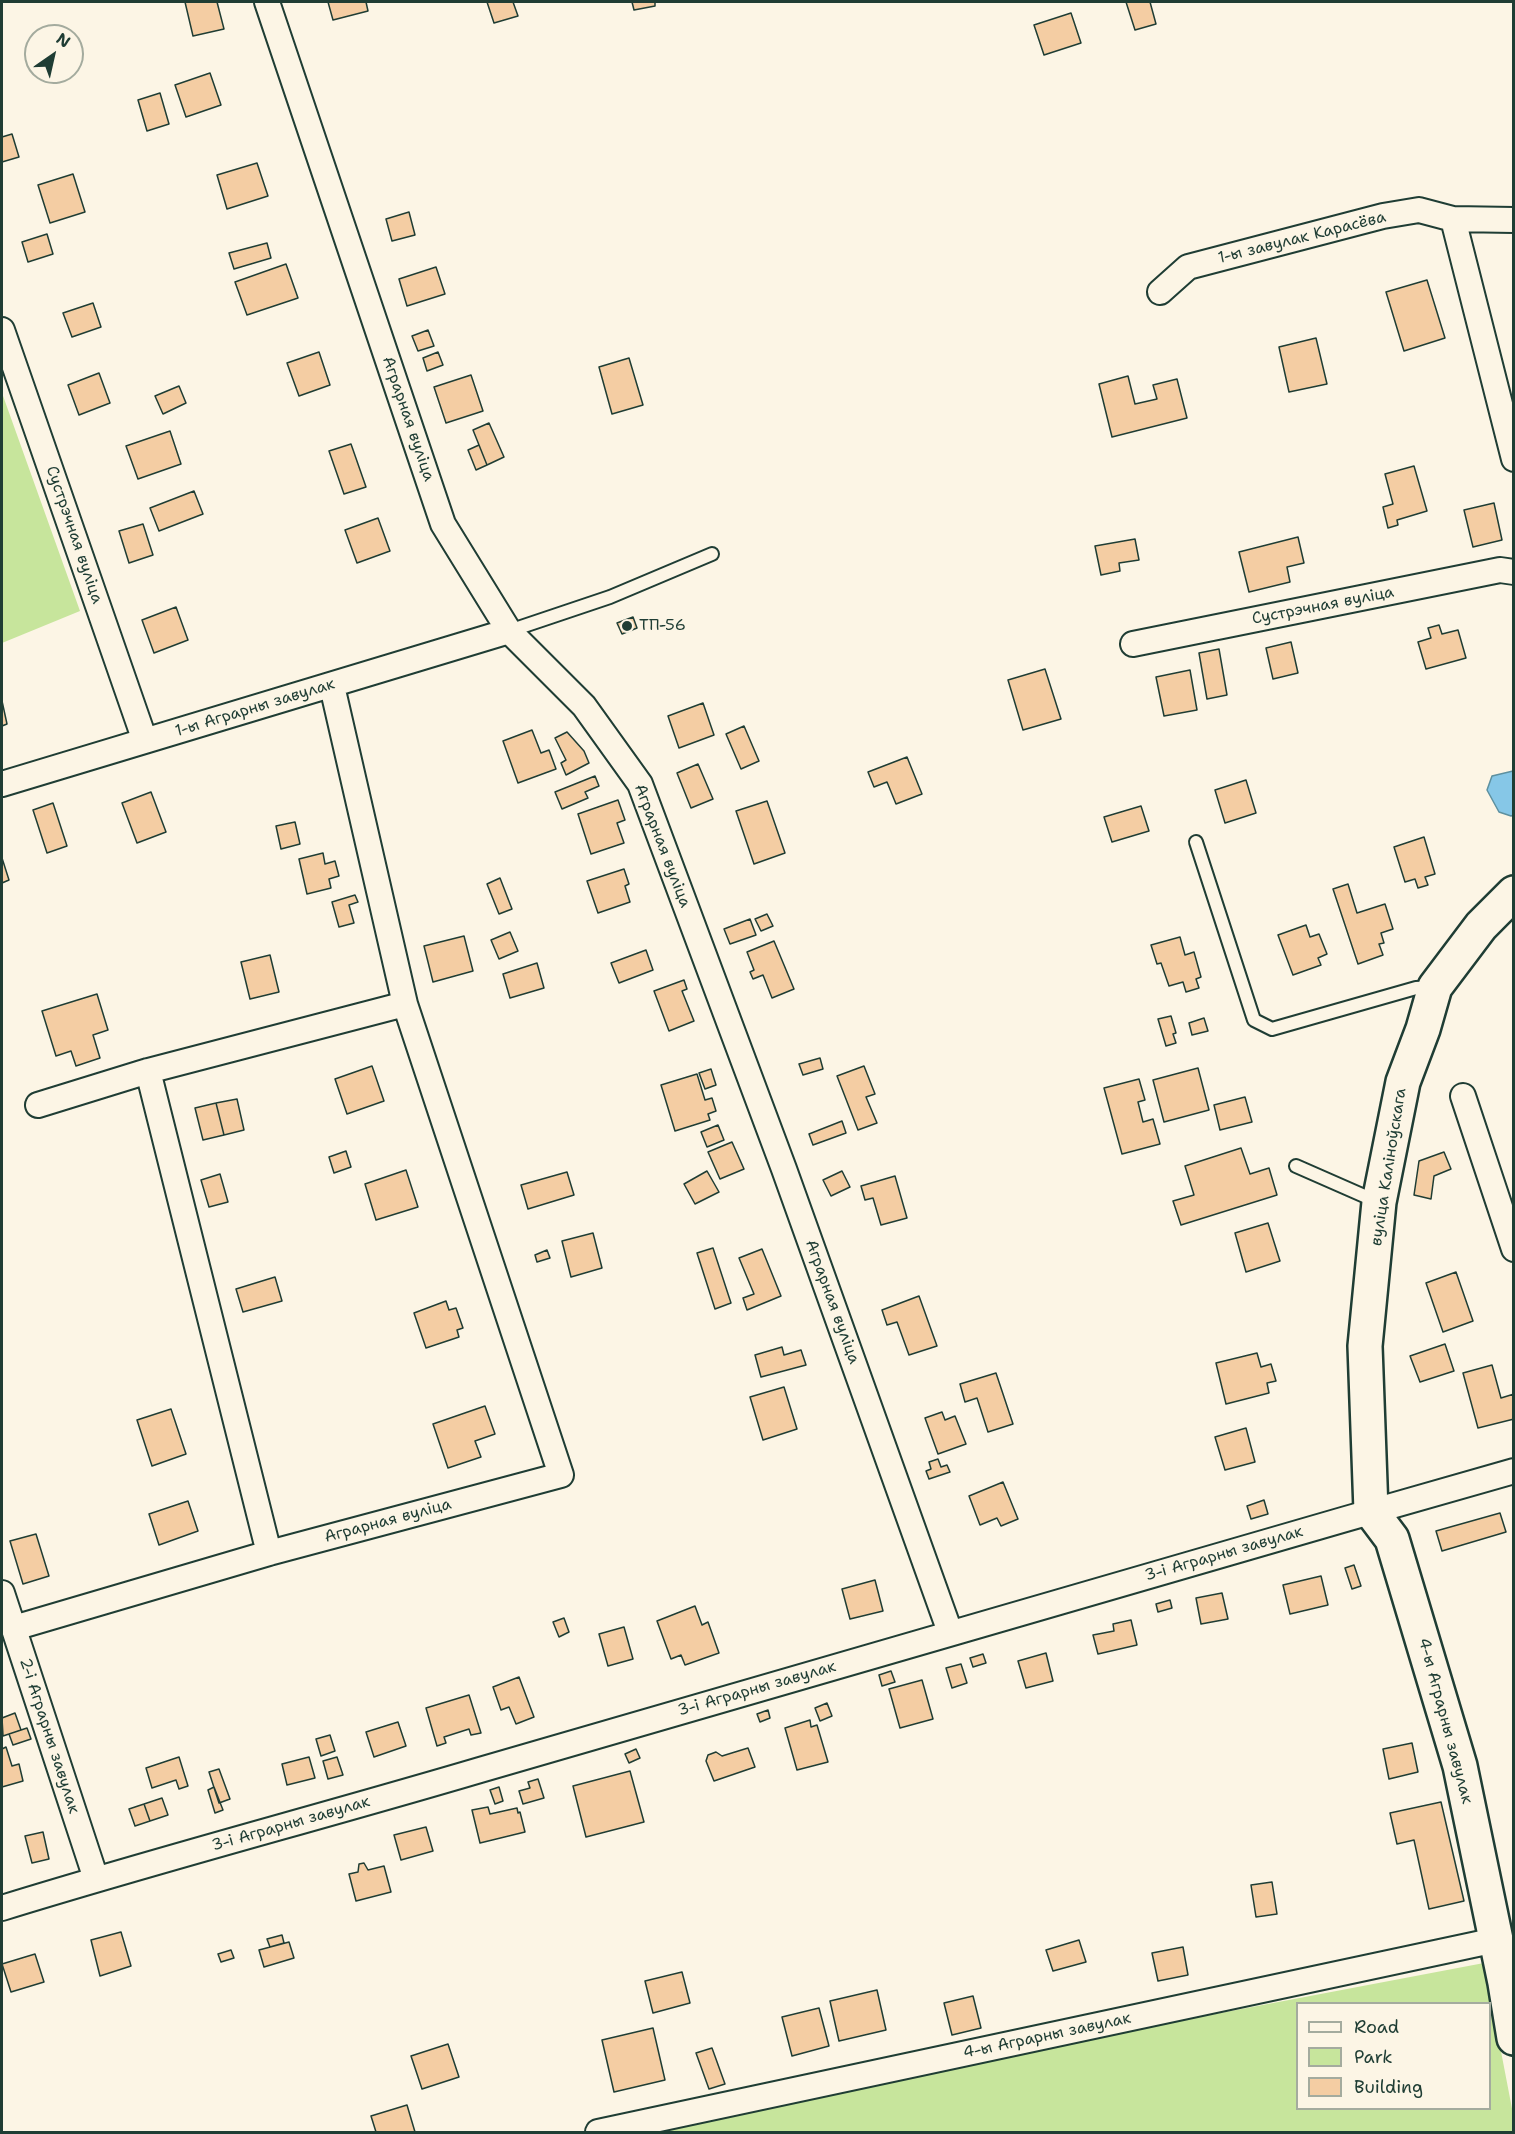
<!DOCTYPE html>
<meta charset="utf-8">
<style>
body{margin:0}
#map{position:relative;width:1515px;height:2134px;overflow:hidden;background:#fcf5e5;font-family:"Shantell Sans",sans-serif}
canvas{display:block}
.frame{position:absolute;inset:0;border:3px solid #1f3d34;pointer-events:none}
.legend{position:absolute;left:1296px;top:2002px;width:195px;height:108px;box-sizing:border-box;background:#fcf5e5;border:2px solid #a4ab9e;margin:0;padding:8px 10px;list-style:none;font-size:18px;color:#1f3d34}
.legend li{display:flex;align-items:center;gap:12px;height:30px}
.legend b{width:30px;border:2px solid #a4ab9e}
.north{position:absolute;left:24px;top:24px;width:60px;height:60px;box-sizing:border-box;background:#fcf5e5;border:2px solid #a4ab9e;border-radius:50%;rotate:34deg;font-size:16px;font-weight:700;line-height:24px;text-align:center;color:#1f3d34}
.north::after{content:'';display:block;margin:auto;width:21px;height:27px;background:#1f3d34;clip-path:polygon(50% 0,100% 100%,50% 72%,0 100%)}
</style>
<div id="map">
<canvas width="1515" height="2134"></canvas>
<div class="frame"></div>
<ul class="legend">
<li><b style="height:8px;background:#fcf5e5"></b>Road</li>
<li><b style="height:16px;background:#c7e59c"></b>Park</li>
<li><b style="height:16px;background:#f4cda3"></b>Building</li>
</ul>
<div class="north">N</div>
</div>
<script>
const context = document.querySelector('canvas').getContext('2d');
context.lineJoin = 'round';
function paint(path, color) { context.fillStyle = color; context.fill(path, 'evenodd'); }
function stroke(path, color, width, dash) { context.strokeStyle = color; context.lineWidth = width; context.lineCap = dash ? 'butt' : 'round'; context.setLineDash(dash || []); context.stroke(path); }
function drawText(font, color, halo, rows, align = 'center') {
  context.font = font + ' "Shantell Sans",sans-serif'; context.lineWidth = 4.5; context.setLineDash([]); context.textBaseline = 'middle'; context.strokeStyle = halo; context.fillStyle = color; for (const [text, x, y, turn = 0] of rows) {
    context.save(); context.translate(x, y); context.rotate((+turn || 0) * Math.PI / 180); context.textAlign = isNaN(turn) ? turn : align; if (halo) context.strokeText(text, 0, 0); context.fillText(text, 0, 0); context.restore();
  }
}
paint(new Path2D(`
 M2,393l78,218 -78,32z
 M1484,1963l30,156 -1,13h-920zM1298,2004h192v104h-192z`), '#c7e59c');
const water = new Path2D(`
 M1513,771l1,44 -3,1 -12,-4 -12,-22 5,-14z`);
paint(water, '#86c7e7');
stroke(water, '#5d909f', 1.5);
const building = new Path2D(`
 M185,2h32l7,27 -31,7z
 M328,2h38l2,9 -35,9z
 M487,2h26l5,14 -24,7z
 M632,2h23v4l-21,4z
 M1126,2h24l6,22 -21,6z
 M1071,13l10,30 -37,12 -10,-30z
 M210,73l11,32 -35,12 -11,-32z
 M160,93l9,31 -22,7 -9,-31z
 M12,134l7,23 -17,5v-25z
 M257,163l11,33 -41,13 -10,-34z
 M73,174l12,38 -35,11 -12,-38z
 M409,212l6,23 -23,6 -6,-22z
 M47,234l6,20 -25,8 -6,-20z
 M267,243l4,15 -37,11 -5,-16z
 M286,264l12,34 -51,17 -12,-33z
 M436,267l9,27 -38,12 -8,-27z
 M1427,280l18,58 -41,13 -18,-59z
 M93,303l8,24 -29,10 -9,-24z
 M428,330l6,16 -16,5 -6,-15z
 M1316,338l11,46 -38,8 -10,-45z
 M319,352l11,33 -31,11 -12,-33z
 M438,352l5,13 -16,6 -4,-13z
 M629,358l14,47 -31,9 -13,-47z
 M99,373l11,30 -31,12 -11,-30z
 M471,375l12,36 -37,12 -12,-36z
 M1128,376l7,28 22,-5 -4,-14 24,-6 10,39 -75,19 -13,-53z
 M179,386l7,17 -23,11 -8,-18z
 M489,423l15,34 -17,8 -14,-35z
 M170,431l11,33 -43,15 -12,-33z
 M351,444l15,43 -22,7 -15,-43z
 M479,445l8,20 -11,5 -8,-20z
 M1414,466l13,45 -30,9 1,5 -10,3 -5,-21 10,-3 -8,-30z
 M194,491l9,23 -44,17 -9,-23z
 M1494,503l8,37 -29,7 -9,-37z
 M378,518l12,33 -33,12 -12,-33z
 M143,524l10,31 -24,8 -10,-32z
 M1298,537l6,26 -17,4 3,15 -41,10 -10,-40z
 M1135,539l4,21 -20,3 1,8 -19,4 -6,-29z
 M176,607l12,33 -34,13 -12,-33z
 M633,617l4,11 -15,6 -5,-11z
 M1439,625l3,9 16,-4 8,28 -40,11 -8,-27 13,-4 -3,-10z
 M1291,642l7,31 -25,6 -7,-31z
 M1219,649l8,46 -20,4 -8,-46z
 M1045,669l16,50 -38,11 -15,-50z
 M1190,670l7,40 -33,6 -8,-39z
 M2,701l5,23 -5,2z
 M703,703l11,32 -35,13 -11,-32z
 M744,726l15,35 -18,8 -15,-35z
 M532,730l9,23 8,-3 7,19 -38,14 -15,-42z
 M567,732l17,19 5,12 -23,12 -5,-12 5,-3 -11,-22z
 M907,757l15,37 -26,10 -9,-22 -13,5 -6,-15z
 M698,764l15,35 -22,9 -14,-35z
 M595,776l4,10 -14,6 3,6 -26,11 -7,-17z
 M1246,780l10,33 -31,10 -10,-33z
 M151,792l15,40 -29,11 -15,-40z
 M618,800l7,20 -8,3 7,20 -33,11 -13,-40z
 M767,801l18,52 -31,11 -18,-53z
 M53,803l14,43 -20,7 -14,-43z
 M1141,806l8,25 -37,11 -8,-25z
 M295,822l5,22 -19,5 -5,-23z
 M1424,837l11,37 -10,3 3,8 -10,3 -3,-9 -10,3 -11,-35z
 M323,853l2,11 10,-3 4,15 -10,3 2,9 -24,6 -8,-35z
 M2,858l7,22 -7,3z
 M624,869l5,15 -4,2 5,16 -32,11 -11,-32z
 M500,878l12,31 -13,5 -12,-30z
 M1348,884l9,29 28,-9 8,25 -12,4 3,10 -5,1 4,11 -25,9 -25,-75z
 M355,895l3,7 -9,3 5,18 -15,4 -7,-25z
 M767,914l6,12 -12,5 -6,-12z
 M750,919l6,16 -26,9 -6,-15z
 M1306,925l4,12 9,-3 8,20 -9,4 3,7 -28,10 -15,-40z
 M510,932l8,19 -19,8 -8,-19z
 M464,936l9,35 -40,11 -9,-36z
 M1180,937l5,18 9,-3 7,25 -5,2 3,9 -13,4 -3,-10 -14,4 -8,-23 -4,1 -6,-19z
 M774,941l20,48 -22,9 -9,-23 -10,4 -3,-7 4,-2 -7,-18z
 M646,950l7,20 -34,13 -8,-20z
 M270,955l9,37 -29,7 -9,-37z
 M537,963l7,25 -34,10 -7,-24z
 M684,980l3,9 -5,2 12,30 -25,10 -15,-40z
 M97,994l11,36 -15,5 7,23 -24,8 -5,-15 -15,5 -14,-45z
 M1171,1016l5,17 -3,1 3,9 -10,3 -8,-27z
 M1204,1018l4,13 -16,4 -3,-12z
 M820,1058l3,11 -20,6 -4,-11z
 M372,1066l12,35 -37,13 -12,-35z
 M864,1066l11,28 -9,3 11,26 -19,7 -21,-54z
 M1198,1068l11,42 -45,12 -11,-42z
 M711,1069l5,16 -11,4 -6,-16z
 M697,1074l8,26 7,-2 4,13 -8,3 2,6 -35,11 -14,-46z
 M1139,1079l6,21 -7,2 5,20 10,-3 7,25 -38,10 -18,-66z
 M1245,1097l7,25 -32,8 -6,-25z
 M237,1099l7,31 -20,5 -8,-32z
 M216,1103l8,32 -21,5 -8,-32z
 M842,1121l4,12 -33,12 -4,-11z
 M718,1125l6,15 -17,7 -6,-15z
 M732,1142l12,27 -24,10 -12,-27z
 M1241,1148l9,26 19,-6 8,27 -96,30 -8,-24 21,-6 -9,-29z
 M346,1151l5,16 -17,6 -5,-16z
 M1444,1152l7,17 -17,7 -3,23 -17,-4 5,-34z
 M406,1170l12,37 -42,13 -11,-36z
 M707,1171l12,21 -24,12 -11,-20z
 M842,1171l8,16 -19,9 -8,-16z
 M567,1172l7,23 -46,14 -7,-24z
 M220,1174l8,28 -19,5 -8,-27z
 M895,1176l12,42 -26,7 -8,-27 -8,2 -4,-14z
 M1268,1223l12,38 -34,11 -11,-39z
 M593,1233l9,35 -31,9 -9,-36z
 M713,1248l18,55 -16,6 -18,-56z
 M762,1249l19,47 -34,14 -4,-12 11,-4 -15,-36z
 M547,1250l3,8 -13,4 -2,-7z
 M1456,1272l17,49 -30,11 -17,-49z
 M275,1277l7,24 -39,11 -7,-23z
 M919,1296l18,50 -28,9 -12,-33 -10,3 -5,-15z
 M446,1301l3,9 7,-2 7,20 -6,2 2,7 -33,11 -12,-35z
 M1445,1344l9,27 -34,11 -10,-26z
 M782,1347l2,8 17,-5 5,15 -45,12 -6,-22z
 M1257,1353l4,14 10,-3 5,17 -9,2 2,10 -43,11 -10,-41z
 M1492,1365l9,33 13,-4v25l-36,9 -15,-55z
 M996,1373l17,51 -25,8 -11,-34 -12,4 -5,-18z
 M784,1387l13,42 -34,11 -13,-43z
 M485,1406l10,28 -20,7 6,16 -33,11 -15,-44z
 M171,1409l15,45 -34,12 -15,-46z
 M942,1412l3,8 10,-4 11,28 -28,10 -13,-36z
 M1246,1428l9,34 -30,8 -10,-33z
 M938,1459l3,8 6,-2 3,7 -21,7 -3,-8 5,-2 -2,-7z
 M1003,1482l15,37 -17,7 -4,-8 -17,7 -11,-29z
 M1264,1500l4,14 -17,5 -4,-13z
 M188,1501l10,30 -39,14 -10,-31z
 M1500,1513l6,19 -64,19 -6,-20z
 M36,1534l13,42 -26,8 -13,-43z
 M1354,1565l7,21 -9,3 -7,-21z
 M1321,1576l7,29 -38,9 -7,-29z
 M875,1580l8,31 -33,8 -8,-30z
 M1222,1593l6,26 -27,5 -5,-26z
 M1170,1600l2,8 -14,4 -2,-8z
 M695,1606l7,19 6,-3 11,31 -34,12 -4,-10 -10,4 -14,-38z
 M564,1618l5,14 -10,5 -6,-15z
 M1131,1620l6,25 -39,9 -5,-19 21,-4 -1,-7z
 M624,1627l9,32 -25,7 -9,-32z
 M1046,1653l7,28 -27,7 -8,-27z
 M983,1654l3,9 -13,4 -3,-9z
 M961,1664l6,19 -15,5 -6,-20z
 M891,1671l4,11 -13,4 -3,-11z
 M519,1677l15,40 -18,7 -7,-17 -8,3 -8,-23z
 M922,1680l11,39 -33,9 -11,-39z
 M469,1695l12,38 -10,2 -2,-6 -25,8 2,6 -9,3 -11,-38z
 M827,1703l5,13 -12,5 -5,-13z
 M768,1710l2,8 -10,4 -3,-8z
 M15,1713l6,17 -18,6 -1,-18z
 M810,1720l1,7 6,-2 11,37 -31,8 -12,-42z
 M398,1722l8,24 -32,11 -8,-25z
 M27,1728l4,11 -18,6 -4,-11z
 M330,1735l5,16 -14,5 -5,-17z
 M1412,1743l6,29 -29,7 -6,-30z
 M6,1747l6,19 7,-2 4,17 -21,6v-38z
 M748,1748l7,19 -41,14 -8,-20 2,-6 8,-3 6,4z
 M636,1749l4,9 -11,5 -4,-9z
 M179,1757l9,29 -9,3 -3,-9 -24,8 -6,-20z
 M309,1757l6,21 -28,7 -5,-21z
 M337,1757l6,18 -15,4 -5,-18z
 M219,1769l11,30 -11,4 -10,-31z
 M630,1771l14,51 -58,15 -13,-51z
 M538,1779l6,19 -21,6 -4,-13 11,-3 -2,-6z
 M214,1787l9,23 -8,3 -7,-23z
 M499,1787l4,14 -8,3 -5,-14z
 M162,1798l6,17 -18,6 -6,-17z
 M1441,1802l23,99 -35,8 -15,-69 -17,4 -7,-31z
 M144,1804l6,17 -15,5 -6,-17z
 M488,1807l2,7 27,-6 1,5 2,-1 5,20 -45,11 -8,-33z
 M426,1827l7,24 -32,9 -7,-25z
 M43,1832l6,27 -17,4 -7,-27z
 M364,1863l4,7 16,-4 7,26 -35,9 -7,-27 9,-2 1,-8z
 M1272,1882l5,32 -21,3 -5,-32z
 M121,1932l10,34 -31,10 -9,-36z
 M282,1935l2,8 -14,4 -3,-8z
 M1079,1940l7,22 -33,9 -7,-21z
 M289,1942l5,16 -30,9 -5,-17z
 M1183,1947l5,28 -30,6 -6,-28z
 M231,1950l3,8 -13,4 -3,-8z
 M35,1954l9,28 -33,10 -9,-28z
 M682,1972l8,31 -37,10 -8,-32z
 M877,1990l9,40 -47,11 -9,-40z
 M973,1996l8,32 -29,7 -8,-32z
 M819,2008l10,38 -37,10 -10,-39z
 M653,2028l12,52 -51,12 -12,-52z
 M448,2044l11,33 -37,12 -11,-33z
 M712,2048l13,36 -16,5 -13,-36z
 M407,2105l8,27h-39l-5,-16z`);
paint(building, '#f4cda3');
stroke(building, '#1f3d34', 1.5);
const lane = new Path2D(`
 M509,631l101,-34 102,-43
 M1196,842l58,178 18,9 144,-41 18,-1
 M1296,1166l82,36`);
const street = new Path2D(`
 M267,2l176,522 66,107 75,75 56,78 144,385 166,463
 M1453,219l61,240
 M1160,292l28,-25 195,-51 36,-6 34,9 61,1
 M2,330l143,411
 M1133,644l367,-74 14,2
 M2,784l507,-153
 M148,1071l121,482
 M1463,1096l51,153
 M38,1105l110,-34 257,-67
 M2,1593l94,286
 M14,1628l255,-75 292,-78 -156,-471 -73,-318
 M2,1908c158,-49 319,-91 478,-138 345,-100 689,-201 1034,-299
 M598,2132l898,-192`);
const secondary = new Path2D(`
 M1514,893l-33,33 -46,61 -12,42 -20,53 -24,120 -14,144 6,165 21,28 68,227 45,217 9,55`);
stroke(lane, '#1f3d34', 16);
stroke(street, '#1f3d34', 28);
stroke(secondary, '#1f3d34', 38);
stroke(lane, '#fcf5e5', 12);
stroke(street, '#fcf5e5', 24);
stroke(secondary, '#fcf5e5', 33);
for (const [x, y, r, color] of [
 [627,626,6,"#1f3d34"]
]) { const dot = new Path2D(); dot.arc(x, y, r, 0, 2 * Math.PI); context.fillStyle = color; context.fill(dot); stroke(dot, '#fcf5e5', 2); }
drawText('16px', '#1f3d34', '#fcf5e5', [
 ["1-ы завулак Карасёва",1302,238,-14],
 ["Аграрная вуліца",408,419,71],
 ["Сустрэчная вуліца",74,535,71],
 ["Сустрэчная вуліца",1323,606,-11],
 ["1-ы Аграрны завулак",255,708,-17],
 ["Аграрная вуліца",662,846,69],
 ["вуліца Каліноўскага",1389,1167,-81],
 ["Аграрная вуліца",832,1302,70],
 ["Аграрная вуліца",388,1521,-15],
 ["3-і Аграрны завулак",1224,1554,-16],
 ["3-і Аграрны завулак",757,1689,-16],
 ["4-ы Аграрны завулак",1445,1721,75],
 ["2-і Аграрны завулак",49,1736,72],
 ["3-і Аграрны завулак",291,1824,-16],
 ["4-ы Аграрны завулак",1047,2036,-12]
]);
drawText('16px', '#1f3d34', '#fcf5e5', [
 ["ТП-56",639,626]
], 'left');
</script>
